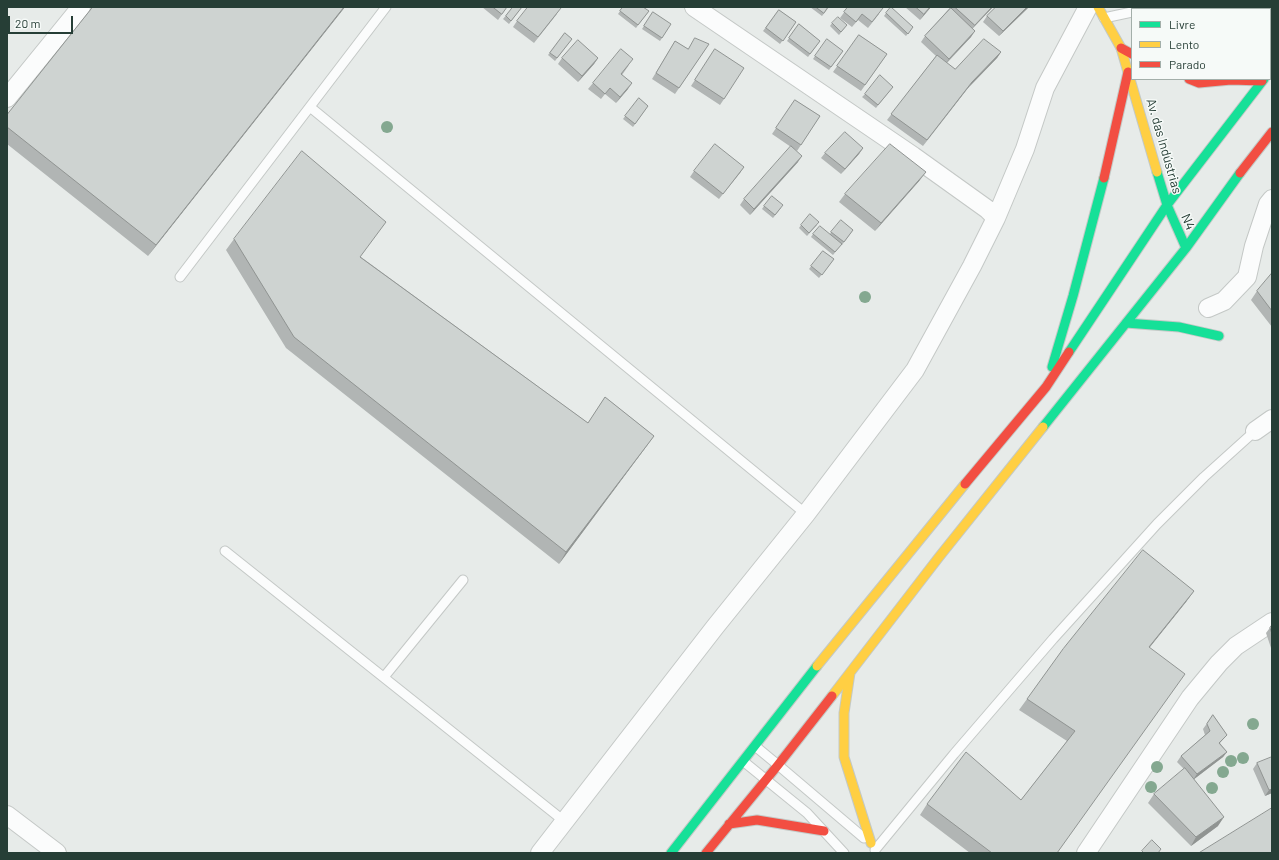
<!DOCTYPE html>
<meta charset="utf-8">
<style>
body{margin:0}
#map{position:relative;width:1279px;height:860px;overflow:hidden;background:#e7ebe9;font-family:Barlow,sans-serif}
canvas{display:block}
.frame{position:absolute;inset:0;border:8px solid #263e36;pointer-events:none}
.legend{position:absolute;left:1131px;top:8px;width:140px;height:72px;box-sizing:border-box;background:#f6faf8;border:1px solid #a3afaa;margin:0;padding:5px 7px;list-style:none;font-size:12px;color:#263e36}
.legend li{display:flex;align-items:center;gap:8px;height:20px}
.legend b{width:20px;border:1px solid #a3afaa}
.scale{position:absolute;left:8px;top:16px;width:65px;height:18px;box-sizing:border-box;border:2px solid #263e36;border-top:0;padding-left:5px;font-size:12px;line-height:14px;white-space:nowrap;color:#263e36;-webkit-text-stroke:3px #f6faf8;paint-order:stroke}
</style>
<div id="map">
<canvas width="1279" height="860"></canvas>
<div class="frame"></div>
<ul class="legend">
<li><b style="height:5px;background:#16e098"></b>Livre</li>
<li><b style="height:5px;background:#ffcf43"></b>Lento</li>
<li><b style="height:5px;background:#f24e42"></b>Parado</li>
</ul>
<div class="scale">20 m</div>
</div>
<script>
const context = document.querySelector('canvas').getContext('2d');
context.lineJoin = 'round';
function stroke(path, color, width, dash) { context.strokeStyle = color; context.lineWidth = width; context.lineCap = dash ? 'butt' : 'round'; context.setLineDash(dash || []); context.stroke(path); }
function paint(path, color) { context.fillStyle = color; context.fill(path, 'evenodd'); }
function drawText(font, color, halo, rows, align = 'center') {
  context.font = font + ' Barlow,sans-serif'; context.lineWidth = 3; context.setLineDash([]); context.textBaseline = 'middle'; context.strokeStyle = halo; context.fillStyle = color; for (const [text, x, y, turn = 0] of rows) {
    context.save(); context.translate(x, y); context.rotate((+turn || 0) * Math.PI / 180); context.textAlign = isNaN(turn) ? turn : align; if (halo) context.strokeText(text, 0, 0); context.fillText(text, 0, 0); context.restore();
  }
}
const lane = new Path2D(`
 M1146,9l9,-2
 M1104,18l28,-6
 M310,107l496,407
 M180,277l206,-270
 M225,551l339,270
 M384,677l79,-97
 M755,746l23,19 86,73
 M743,761l64,52 37,40
 M875,850l79,-96 99,-115 104,-115 47,-47 51,-46`);
const street = new Path2D(`
 M694,7l219,149 74,53 9,9 29,-69 20,-61 43,-81
 M7,98l74,-91
 M1208,308l16,-7 23,-24 7,-31 14,-42 4,-5
 M1255,431l17,-12
 M7,815l50,38
 M540,853l175,-226 91,-113 109,-144 57,-104 24,-48
 M1086,853l104,-155 29,-35 17,-17 36,-24`);
const fast = new Path2D(`
 M1157,172l10,33 19,43
 M1126,323l53,4 40,9
 M1069,352l98,-147 97,-126
 M1052,367l21,-71 31,-118
 M1043,427l143,-179 54,-75
 M671,853l146,-187`);
const slow = new Path2D(`
 M1098,7l23,41 36,124
 M817,666l148,-182
 M850,673l-6,40v44l27,86
 M832,696l107,-139 104,-130`);
const jam = new Path2D(`
 M1121,48l11,6
 M1189,79l10,4 32,-3 31,1
 M1240,173l32,-41
 M1104,178l24,-106
 M965,484l81,-97 23,-35
 M729,824l28,-4 67,11
 M706,853l72,-88 54,-69`);
stroke(lane, '#c4c8c6', 11);
stroke(street, '#c4c8c6', 20);
stroke(fast, '#c3c9c6', 11);
stroke(slow, '#c3c9c6', 11);
stroke(jam, '#c3c9c6', 11);
stroke(lane, '#fbfcfc', 9);
stroke(street, '#fbfcfc', 18);
stroke(fast, '#16e098', 9);
stroke(slow, '#ffcf43', 9);
stroke(jam, '#f24e42', 9);
context.fillStyle = '#84a890';
for (const [x, y] of [
 [387,127],
 [865,297],
 [1253,724],
 [1243,758],
 [1231,761],
 [1157,767],
 [1223,772],
 [1151,787],
 [1212,788]
]) { context.beginPath(); context.arc(x, y, 6, 0, 2 * Math.PI); context.fill(); }
paint(new Path2D(`
 M93,7h252l-197,249 -141,-112v-29z
 M482,7h25l-9,13z
 M513,7h9l-13,17 -6,-5z
 M623,7l26,4 -13,17 -18,-14z
 M810,7h19l-7,9z
 M848,7l31,7 -11,14 -10,-8 -6,7 -12,-9z
 M905,7h26l-11,13z
 M951,7h42l-20,21 -2,9 -24,26 8,6 46,-17 -4,6 -29,30 -45,58 -36,-26 49,-64 -15,-14 4,-6 23,-26z
 M996,7h33l-30,29 -16,-14 4,-6z
 M779,10l17,12 -16,22 -17,-13z
 M653,12l9,26 -2,3 -18,-12z
 M886,13l27,14 -7,9 -22,-20z
 M557,14l-23,29 -21,-16 4,-6z
 M832,23l15,2 -8,10 -9,-9z
 M799,24l21,17 -12,16 -21,-16z
 M565,33l7,6 -17,22 -7,-6z
 M859,35l28,19 -26,37 -28,-19z
 M675,41l13,8 21,-5 -34,50 -23,-15z
 M715,49l9,50 -4,6 -29,-19z
 M843,51l-14,19 -16,-11 2,-3z
 M562,58h36l-4,6 -16,18 -20,-18z
 M629,65l-7,10 6,14 -12,14 -11,-9 -4,5 -13,-10 5,-6z
 M893,87l-17,21 -14,-11 3,-3z
 M639,98l9,8 -15,21 -10,-8z
 M795,100l25,16 -23,35 -3,-2 4,13 -48,53 -10,-10 4,-6 47,-52 -19,-13z
 M863,148l-4,6 -18,20 -20,-16 4,-5z
 M744,167l-25,32 -29,-22 4,-6z
 M920,180l-45,51 -36,-29 6,-8z
 M764,206l17,2 -8,10 -11,-9z
 M801,225h16l-10,11 -8,-8z
 M853,230l-11,15h-1l-8,10 -22,-18 2,-3h17l1,-2z
 M234,239l127,18 227,166 17,-26 49,39 -95,128 -273,-216 -60,-98z
 M823,251l11,8 -15,19 -10,-9z
 M1272,273v54l-21,-27 6,-9z
 M1194,591l-8,11 -36,45 -93,206h-87l-50,-38 7,-11 94,-4 46,-59 -48,-31 8,-11z
 M1272,625v26l-6,-18z
 M1213,715l14,20 -7,8 7,9 -4,5 -29,22 24,47 -27,20 -43,-43 6,-9 30,-25 -7,-7 4,-6 24,-21 -2,-6z
 M1257,763l15,30 -7,3 -12,-27z`), '#b1b5b4');
paint(new Path2D(`
 M344,7h1l-197,249 8,-11z
 M930,7h1l-11,13 4,-6z
 M992,7h1l-22,23 4,-5z
 M1027,7h2l-30,29 4,-5z
 M975,31l-4,6 -26,27 4,-5z
 M1001,52l-4,6 -29,30 -45,58 49,-64z
 M598,58l-4,6 -16,18 4,-6z
 M632,83l-4,6 -12,14 4,-6z
 M863,148l-4,6 -18,20 4,-5z
 M802,156l-4,6 -48,53 4,-6z
 M744,167l-4,6 -21,26 4,-5z
 M926,172l-6,8 -45,51 6,-8z
 M654,436l-8,11 -87,117 7,-12z
 M1194,591l-8,11 -45,56 8,-11z
 M1227,752l-4,5 -30,23 4,-6z
 M1272,789v4l-7,3 4,-6z
 M1224,817l-6,9 -27,20 5,-9z`), '#909492');
const building = new Path2D(`
 M93,7h251l-188,238 -149,-118v-12z
 M493,7h14l-5,7z
 M513,7h9l-11,14 -5,-5z
 M528,7h32l1,1 -23,29 -21,-16z
 M623,7h20l6,4 -11,14 -18,-14z
 M816,7h12l-4,6z
 M848,7h34l1,1 -11,14 -10,-8 -6,8 -12,-10z
 M891,7l22,20 -5,7 -22,-21z
 M916,7h14l-6,7z
 M955,7h37l-17,18z
 M996,7h31l-24,24 -16,-15z
 M951,8l24,23 -26,28 -24,-23z
 M779,10l17,12 -13,19 -17,-13z
 M653,12l18,12 -9,14 -18,-12z
 M838,17l9,8 -6,7 -9,-9z
 M799,24l21,17 -10,13 -21,-16z
 M565,33l7,6 -15,19 -7,-5z
 M859,35l28,19 -22,31 -28,-19z
 M695,38l14,6 -30,44 -23,-15 19,-32 13,8z
 M827,39l16,12 -12,16 -16,-11z
 M984,39l17,13 -29,30 -45,58 -36,-26 46,-59 18,14z
 M578,40l20,18 -16,18 -20,-18z
 M621,49l12,10 -12,15 11,9 -12,14 -10,-9 -5,6 -12,-11z
 M715,49l29,19 -20,31 -29,-19z
 M880,75l13,12 -15,18 -13,-11z
 M639,98l9,8 -13,18 -10,-8z
 M795,100l25,16 -19,29 -25,-17z
 M845,132l18,16 -18,21 -20,-16z
 M715,144l29,23 -21,27 -29,-23z
 M890,144l36,28 -45,51 -36,-29z
 M791,146l11,10 -48,53 -10,-10z
 M302,151l84,71 -26,35 228,166 17,-26 49,39 -88,116 -272,-215 -60,-98z
 M772,196l11,9 -8,10 -11,-9z
 M810,214l9,8 -10,11 -8,-8z
 M841,220l12,10 -9,12 -13,-10z
 M820,226l22,18 -7,8 -22,-18z
 M823,251l11,8 -12,16 -11,-9z
 M1272,273v38l-15,-20z
 M1143,550l51,41 -45,56 36,27 -128,179h-65l-65,-49 39,-52 55,48 54,-69 -48,-32 36,-50z
 M1272,625v9l-2,-6z
 M1213,715l14,20 -8,8 8,9 -30,22 -16,-18 29,-25 -3,-7z
 M1272,757v32l-3,1 -12,-27z
 M1185,768l39,49 -28,20 -42,-43z
 M1272,808v45h-73z
 M1152,840l9,9 -3,4h-14l-2,-2z`);
paint(building, '#ced3d1');
stroke(building, '#909492', 1);
drawText('13px', '#263e36', '#f6faf8', [
 ["Av. das Indústrias",1164,146,74],
 ["N4",1188,222,67]
]);
</script>
